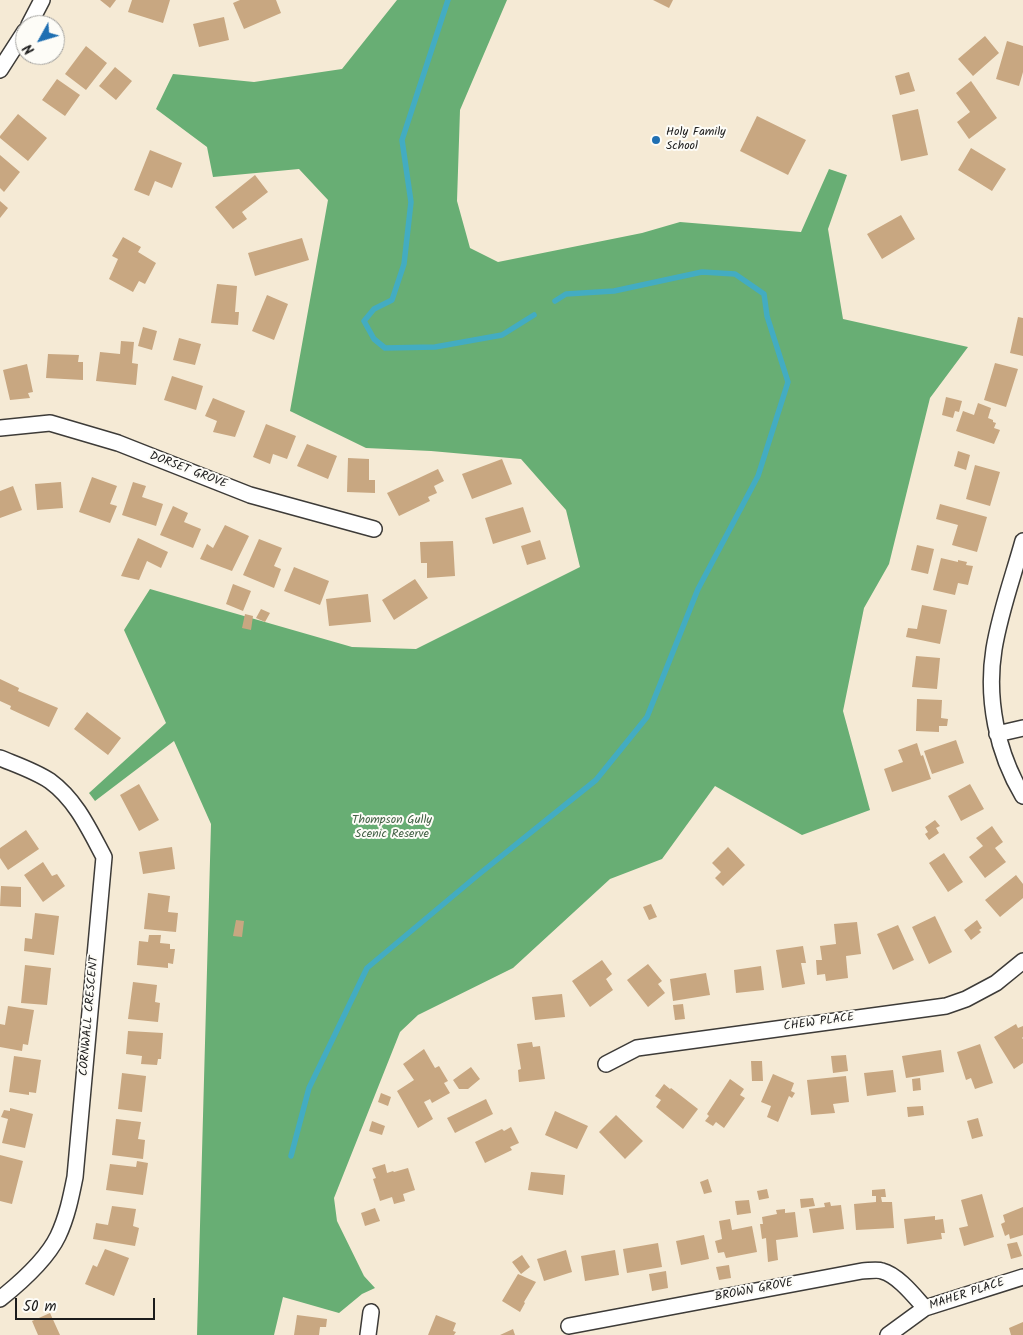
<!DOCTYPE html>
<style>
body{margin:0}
#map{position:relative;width:1023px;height:1335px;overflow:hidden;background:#f5ead5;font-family:Kalam,sans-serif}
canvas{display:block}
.north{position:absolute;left:15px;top:15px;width:50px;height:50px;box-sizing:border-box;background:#fdfcf7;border:1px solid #a3a29f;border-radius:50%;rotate:231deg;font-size:14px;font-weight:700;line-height:20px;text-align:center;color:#1c1c1c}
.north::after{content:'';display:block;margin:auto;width:18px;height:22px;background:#1f6fb2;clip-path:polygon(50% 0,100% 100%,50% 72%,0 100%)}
.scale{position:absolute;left:15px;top:1298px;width:140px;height:22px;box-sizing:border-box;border:2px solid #1c1c1c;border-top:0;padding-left:6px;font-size:15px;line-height:18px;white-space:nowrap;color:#1c1c1c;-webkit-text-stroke:4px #fdfcf7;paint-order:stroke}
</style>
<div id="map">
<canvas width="1023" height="1335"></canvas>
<div class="north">N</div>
<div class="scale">50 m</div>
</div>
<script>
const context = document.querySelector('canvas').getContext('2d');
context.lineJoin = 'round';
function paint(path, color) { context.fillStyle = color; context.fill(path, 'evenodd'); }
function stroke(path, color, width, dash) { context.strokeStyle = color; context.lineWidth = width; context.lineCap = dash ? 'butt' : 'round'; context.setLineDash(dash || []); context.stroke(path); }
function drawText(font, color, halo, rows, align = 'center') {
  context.font = font + ' Kalam,sans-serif'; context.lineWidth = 4; context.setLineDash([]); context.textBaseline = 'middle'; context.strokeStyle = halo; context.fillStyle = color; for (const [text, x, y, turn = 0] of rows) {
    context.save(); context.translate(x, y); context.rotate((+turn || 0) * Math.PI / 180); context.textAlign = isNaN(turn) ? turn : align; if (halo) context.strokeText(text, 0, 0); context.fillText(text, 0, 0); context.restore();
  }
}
paint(new Path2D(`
 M397,0h110l-47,110 -3,91 13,47 28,14 144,-29 38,-11 121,10 28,-63 18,6 -19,54 15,90 125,28 -38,51 -41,166 -25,44 -21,103 27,99 -68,25 -87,-49 -53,73 -52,20 -97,89 -95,47 -18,17 -66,166 3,23 27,55 11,12 -13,6 -23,19 -56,-16 -9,38h-77l14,-511 -37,-83 -79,60 -6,-8 77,-70 -42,-93 26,-41 202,58 64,2 164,-82 -14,-57 -45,-51 -90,-8 -65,-3 -76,-37 38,-211 -29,-31 -86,8 -6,-30 -51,-38 17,-35 81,8 88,-13z`), '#68ae74');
stroke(new Path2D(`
 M448,0l-46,140 9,62 -7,62 -12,36 -18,9 -10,12 10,18 11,9 50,-1 67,-12 32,-20
 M291,1156l18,-68 58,-120 111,-93 118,-95 51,-63 51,-128 60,-113 30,-94 -21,-66 -3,-22 -29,-20 -33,-2 -88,19 -48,3 -11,7`), '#43acc2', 5.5);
paint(new Path2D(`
 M100,0h16l-6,8z
 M132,0h38l-7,23 -35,-11z
 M240,0h36l5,13 -37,16 -11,-26z
 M653,0h20l-4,8z
 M224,17l5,23 -30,7 -6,-23z
 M985,36l14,17 -26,23 -15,-17z
 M1007,41l16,5v26l-4,14 -23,-7z
 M86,46l21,17 -21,27 -21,-16z
 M115,67l17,14 -16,19 -17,-14z
 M909,72l6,19 -15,4 -5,-19z
 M57,79l23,16 -15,21 -23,-16z
 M971,81l26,37 -28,21 -12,-17 13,-10 -14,-19z
 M918,109l10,46 -27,6 -9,-46z
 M18,114l29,24 -19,23 -28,-23v-2z
 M757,116l49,24 -18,35 -48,-24z
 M971,148l35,21 -14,22 -34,-21z
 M150,150l32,13 -10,25 -17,-7 -6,15 -15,-6z
 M0,155l20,17 -16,20 -4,-4z
 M255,175l13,17 -26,20 5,7 -14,10 -18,-22z
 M0,201l8,7 -8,10z
 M901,215l14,24 -33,20 -15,-25z
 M123,237l18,10 -3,5 18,11 -11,21 -6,-3 -6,11 -24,-13 9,-20 -6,-3z
 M302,238l7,22 -54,16 -7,-23z
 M217,284l20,2 -2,26h4l-1,13 -27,-2z
 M267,295l21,9 -14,36 -22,-9z
 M1018,317l5,1v38l-13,-3z
 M143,327l14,4 -5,19 -14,-4z
 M179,338l22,6 -6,21 -22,-5z
 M121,341l13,1 -2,21 6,1 -2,21 -40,-4 4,-29 20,2z
 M48,354l31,1 -1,7h5v18l-37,-2z
 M995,363l23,6 -12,38 -22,-7z
 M27,364l6,28 -5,1 2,5 -20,2 -7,-30z
 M172,376l31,10 -7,24 -32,-10z
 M946,397l16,4 -3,11 -4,-1 -2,7 -11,-3z
 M213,398l32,13 -10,26 -22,-5 4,-11 -12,-5z
 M978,403l13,5 -3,10 5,2v2l3,1 -2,5 6,2 -6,14 -38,-13 7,-20 11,4z
 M266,424l30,12 -9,23 -14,-5 -3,10 -17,-7z
 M307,444l30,12 -9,23 -31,-13z
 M958,451l12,4 -4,15 -12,-4z
 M348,458l21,1v21h6v13l-28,-1z
 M502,459l10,25 -40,15 -10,-25z
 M975,465l25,7 -10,34 -24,-7z
 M438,469l6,12 -10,5 3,7 -9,4 2,4 -31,15 -12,-23z
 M92,477l25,9 -7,18 7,2 -7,17 -31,-11z
 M61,482l2,26 -26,2 -2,-26z
 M133,482l13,4 -4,11 21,7 -7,22 -34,-11z
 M13,486l9,24 -22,8v-27z
 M940,504l47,13 -10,35 -25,-7 6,-20 -22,-6z
 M173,506l15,7 -4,9 17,7 -8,19 -33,-13z
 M523,507l8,25 -38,12 -8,-26z
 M225,525l24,11 -17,35 -32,-12 7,-15 6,4z
 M138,538l30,14 -7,16 -14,-7 -8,19 -18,-4z
 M259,539l23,9 -8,18 7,3 -7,19 -31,-13z
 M540,540l6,19 -19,6 -6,-19z
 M453,541l2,35 -28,2v-15h-6l-1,-21z
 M917,545l17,4 -6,25 -17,-4z
 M941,558l17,4v-2l9,2 -1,3 7,1 -5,19 -10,-2 -3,12 -22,-5z
 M294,567l35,14 -9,24 -36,-14z
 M415,579l13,19 -34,22 -12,-20z
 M233,584l18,7 -8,20 -17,-7z
 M368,594l3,28 -42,4 -3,-27z
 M922,605l25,5 -7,34 -34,-7 2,-9 9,1z
 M261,609l9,4 -5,9 -9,-4z
 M245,614l8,2 -2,14 -9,-2z
 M916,656l24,2 -3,31 -25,-2z
 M0,679l19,9 -1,3 40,17 -9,19 -39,-18 1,-3 -11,-5z
 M917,699l25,1 -1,18 7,1 -1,7h-8v6l-23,-1z
 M87,712l34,26 -13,17 -34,-26z
 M956,740l8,23 -32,11 -8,-23z
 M917,743l4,13 2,-1 8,24 -39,13 -8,-23 19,-7 -5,-12z
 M139,784l20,36 -20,11 -19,-36z
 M970,784l14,25 -23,12 -13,-25z
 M935,820l5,6 -4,2 3,5 -10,7 -4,-6 3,-2 -3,-5z
 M992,826l11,16 -8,6 11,14 -21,16 -16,-21 14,-11 -7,-8z
 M26,830l13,19 -31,21 -8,-12v-10z
 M172,847l3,22 -32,5 -4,-22z
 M728,847l17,18 -22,21 -8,-8 6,-6 -9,-9z
 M944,853l19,29 -15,10 -19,-29z
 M43,862l9,14 5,-2 8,12 -22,16 -19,-27z
 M1016,875l7,9v14l-23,19 -15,-17z
 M1,886l20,1v20l-21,-1z
 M148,893l22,3 -2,16 10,1 -2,19 -32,-3z
 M651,904l6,13 -8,3 -6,-13z
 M35,913l24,3 -5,39 -30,-4 1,-13 7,1z
 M935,916l17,36 -23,12 -17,-37z
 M236,920l8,1 -2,16 -9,-1z
 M977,920l5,8 -3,2 2,2 -10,8 -7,-10z
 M857,922l4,32 -15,2 2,22 -22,3 -1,-7 -8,1 -1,-15h6l-2,-14 16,-2 -2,-20z
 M898,925l16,35 -21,10 -16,-36z
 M149,935h12l-1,8 10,1v5h5l-2,15 -5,-1v5l-31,-3 2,-24 9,1z
 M803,946l3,17h-5l4,21 -23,4 -6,-38z
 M602,960l10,14 -6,5 7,11 -23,17 -18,-26z
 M648,964l14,17 -4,3 7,9 -17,14 -21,-27z
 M25,965l26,3 -4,37 -26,-2z
 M761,966l3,24 -28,3 -2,-23z
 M706,973l4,22 -37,6 -3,-22z
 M133,982l24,3 -2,17 5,1 -2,19 -30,-3z
 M562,994l3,23 -30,3 -3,-23z
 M683,1004l2,15 -10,1 -2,-15z
 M8,1006l26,4 -6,35 -5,-1 -1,7 -22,-4v-23l5,1z
 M1016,1024l2,4 5,-2v11l-1,1 1,1v24l-9,6 -20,-32z
 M128,1031l35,2 -2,26h-3l-1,6 -16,-1 1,-8 -16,-2z
 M532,1042l1,5 7,-1 5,33 -26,3 -1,-12 3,-1 -4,-25z
 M980,1044l13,39 -18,6 -4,-11 -5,2 -9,-28z
 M424,1049l11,19 4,-2 9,15 -4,2 6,10 -18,10 -2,-4 -6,3 9,17 -15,9 -21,-37 17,-11 -11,-16z
 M941,1050l3,22 -38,6 -4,-22z
 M846,1055l2,16 -15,2 -2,-17z
 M14,1056l27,4 -5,33 -7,-1v3l-20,-3z
 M751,1061h11l1,20h-11z
 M471,1067l9,12 -12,10h-9l-6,-9z
 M893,1070l3,22 -29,4 -3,-23z
 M122,1073l24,3 -4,36 -24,-3z
 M773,1074l21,9 -3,8 4,2 -3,5 -3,-2 -11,26 -11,-5 4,-11 -10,-4z
 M846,1076l3,26 -16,2 2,9 -24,2 -4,-35z
 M920,1078l1,12 -8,1 -1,-12z
 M730,1079l14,10 -4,6 5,3 -21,30 -8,-6 -3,4 -8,-5 4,-5 -2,-2z
 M664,1084l6,5 1,-1 27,21 -15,20 -27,-22 5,-7 -6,-4z
 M381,1093l10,4 -3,9 -10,-4z
 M486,1099l7,15 -38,19 -8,-15z
 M923,1106l1,9 -16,2 -1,-10z
 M10,1108l23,6 -8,34 -23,-5 6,-24 -7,-2 3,-7 6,1z
 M555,1111l33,15 -11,23 -32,-14z
 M616,1115l27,26 -18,18 -26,-27z
 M978,1118l5,18 -11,3 -5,-18z
 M116,1119l25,3 -3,17 7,1 -2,19 -31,-4z
 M372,1121l13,5 -3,9 -13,-4z
 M511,1127l8,16 -9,4 2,3 -27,13 -10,-21 27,-13 2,2z
 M0,1155l23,6 -11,43 -12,-3z
 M137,1161l11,2 -5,32 -37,-5 4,-26 26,3z
 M385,1164l2,9 6,-2 1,1 14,-4 7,22 -12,4 2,7 -11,3 -2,-7 -12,4 -7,-22 3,-1 -4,-10z
 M531,1172l34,3 -2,20 -35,-5z
 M708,1179l4,13 -8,2 -4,-12z
 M767,1189l2,9 -10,2 -2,-9z
 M885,1189l1,8h-5l1,5h10l2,26 -38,2 -2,-26 22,-2v-6h-4v-6z
 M982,1194l12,43 -30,9 -5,-18 9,-2 -7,-26z
 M813,1198l2,8 -14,2 -1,-9z
 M749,1200l2,13 -14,2 -2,-14z
 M830,1202l1,4 10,-1 3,24 -31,4 -4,-24 16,-2 -1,-4z
 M112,1206l24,3 -3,17 6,2 -4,18 -42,-7 3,-16 12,2z
 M1023,1207v28l-13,4 -1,-5 -4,2 -4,-12 4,-2 -2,-7z
 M375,1208l5,13 -15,5 -4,-13z
 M785,1209v4l10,-1 3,25 -22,3 2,20 -10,2 -2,-24 -4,1 -2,-15h3l-1,-7 15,-3 -1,-4z
 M935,1216v4l8,-1 2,14h-4l1,6 -35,5 -3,-25z
 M730,1219l2,11 20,-4 5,26 -31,6 -2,-6 -6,1 -3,-12 7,-2 -3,-18z
 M704,1235l5,24 -28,6 -5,-24z
 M1017,1242l5,14 -11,3 -4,-15z
 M658,1243l4,24 -35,6 -4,-24z
 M105,1249l24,9 -15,38 -29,-12 8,-19 4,2z
 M566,1250l6,22 -28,9 -7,-22z
 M615,1250l4,25 -34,6 -4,-25z
 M522,1255l8,12 -9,7 -9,-12z
 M729,1265l2,13 -12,2 -3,-13z
 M666,1271l2,17 -16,3 -3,-17z
 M518,1274l18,8 -12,20 1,1 -5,9 -18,-11z
 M50,1313l10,22h-22l-6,-14z
 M297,1315l30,4 -1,8h-6l-1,8h-25z
 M436,1315l20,8 -3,8 3,1 -2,3h-26z
 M1023,1322v13h-12l-2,-7z
 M513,1329l2,6h-15z`), '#c8a781');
const minor = new Path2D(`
 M29,25l13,-25
 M0,70l25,-39
 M0,428l50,-5 68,20 132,52 124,34
 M1023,541c-10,36 -23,71 -29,108 -8,50 3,104 29,147
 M997,734l26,-6
 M0,758c17,7 35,13 50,23 26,19 39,48 54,76l-29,320c-4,20 -8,40 -17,59 -11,23 -38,47 -58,63
 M606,1064l31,-16 309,-42 20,-7 30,-16 27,-22
 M569,1326l293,-55c6,0 15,-2 20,0 16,4 33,26 43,37
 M368,1335l3,-23
 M888,1335l37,-27 98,-31`);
stroke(minor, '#3d3b38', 18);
stroke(minor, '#fff', 15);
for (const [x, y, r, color] of [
 [656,140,5,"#1f6fb2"]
]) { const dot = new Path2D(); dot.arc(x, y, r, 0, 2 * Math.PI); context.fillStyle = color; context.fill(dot); stroke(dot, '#fdfcf7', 2); }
drawText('12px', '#1c1c1c', '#fdfcf7', [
 ["Holy Family",666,133],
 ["School",666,147]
], 'left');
drawText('12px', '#1c1c1c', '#fdfcf7', [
 ["DORSET GROVE",188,471,21],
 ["CORNWALL CRESCENT",90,1016,-85],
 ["CHEW PLACE",819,1023,-8],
 ["BROWN GROVE",754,1291,-11],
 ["MAHER PLACE",967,1295,-18]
]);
drawText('12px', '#446247', '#fdfcf7', [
 ["Thompson Gully",392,821],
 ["Scenic Reserve",392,835]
]);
</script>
